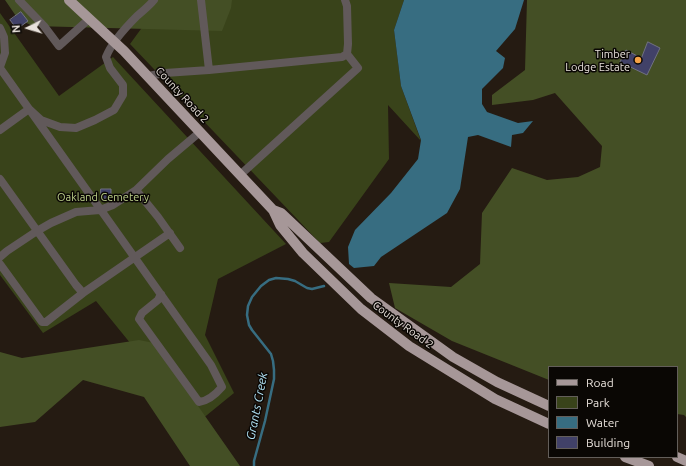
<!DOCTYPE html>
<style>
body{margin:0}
#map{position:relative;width:686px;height:466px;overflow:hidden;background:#251b12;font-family:Ubuntu,sans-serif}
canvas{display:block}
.legend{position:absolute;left:548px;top:366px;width:130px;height:92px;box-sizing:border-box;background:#0a0704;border:1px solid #635e5a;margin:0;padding:5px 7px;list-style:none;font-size:12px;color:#e8e1db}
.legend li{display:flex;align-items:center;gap:8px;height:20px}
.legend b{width:20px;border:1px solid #635e5a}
.north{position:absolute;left:8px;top:8px;width:40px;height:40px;-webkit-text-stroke:3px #0a0704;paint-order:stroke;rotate:265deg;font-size:11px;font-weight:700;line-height:16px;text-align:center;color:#e8e1db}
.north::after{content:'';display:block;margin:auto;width:14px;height:18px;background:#e8e1db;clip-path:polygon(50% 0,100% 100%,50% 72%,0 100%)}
</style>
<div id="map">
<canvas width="686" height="466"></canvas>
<ul class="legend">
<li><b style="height:5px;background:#a69798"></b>Road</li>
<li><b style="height:11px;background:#39431a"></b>Park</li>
<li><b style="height:11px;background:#376d81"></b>Water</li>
<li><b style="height:11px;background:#414168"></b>Building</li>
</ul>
<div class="north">N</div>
</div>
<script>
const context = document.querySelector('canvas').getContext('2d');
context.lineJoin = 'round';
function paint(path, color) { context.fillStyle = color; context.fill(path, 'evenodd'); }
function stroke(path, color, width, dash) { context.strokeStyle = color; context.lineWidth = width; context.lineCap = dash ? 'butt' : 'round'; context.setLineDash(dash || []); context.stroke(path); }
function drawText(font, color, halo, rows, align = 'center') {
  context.font = font + ' Ubuntu,sans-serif'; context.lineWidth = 3; context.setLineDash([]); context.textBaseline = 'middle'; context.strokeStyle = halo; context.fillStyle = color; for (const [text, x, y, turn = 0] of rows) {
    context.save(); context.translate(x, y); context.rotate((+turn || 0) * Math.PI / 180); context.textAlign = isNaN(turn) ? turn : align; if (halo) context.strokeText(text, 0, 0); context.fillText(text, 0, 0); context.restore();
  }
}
paint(new Path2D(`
 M162,0h242l-10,30 7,56 20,55 -33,-36 1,54 -60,83 -9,1 -190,-199z
 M0,13l59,83 54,-39 173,187 -68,35 -13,56 29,58 -38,31 -100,-123 -53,32 -43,-58z`), '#39431a');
paint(new Path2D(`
 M5,0h227l-1,8 -9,23 -189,-5 -15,-7z
 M527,0h159v417l-2,-2 -7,-1v-47h-128v13l-97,-39 -57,-33 -6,-25 62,4 29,-23 2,-51 30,-45 35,12 31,-3 22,-10 2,-21 -47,-53 -22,7 -41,5v-10l33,-25z
 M139,340l15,3 86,123h-50l-46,-69 -61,-17 -48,42 -35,5v-75l22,6z`), '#444f25');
paint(new Path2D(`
 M404,0h120l-9,29 -19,22 9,7 -2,10 -21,21v15l5,8 31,11 15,-2 -10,12 -11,2 -1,12 -33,-12 -10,2 -8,52 -13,24 -66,44 -7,9 -20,2 -5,-4 -1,-17 7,-17 36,-37 27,-34 3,-19 -20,-54 -7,-56z`), '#376d81');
stroke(new Path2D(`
 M254,466v-5l11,-40 9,-42v-9l-1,-9 -2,-7 -19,-24 -3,-5 -2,-10 1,-9 4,-9 9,-11 8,-6 7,-2 12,1 7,2 12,7 5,1 12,-3`), '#376d81', 2.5);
const building = new Path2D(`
 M21,12l7,9 -11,8 -7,-9z
 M648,42l12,6 -13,27 -27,-13 6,-12 15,8z
 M101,189h10v10l-10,-1z`);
paint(building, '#414168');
stroke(building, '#707180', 1);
stroke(new Path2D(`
 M19,0l25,26 15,20 30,-27
 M201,0l8,70
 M0,28l4,9 1,16 -5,14
 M0,68l211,297 11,22c-6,7 -14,14 -23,15l-60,-83 3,-6 16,-13 3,-6
 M148,76l17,-3 44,-3 133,-13 5,-3
 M0,130l29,-21 12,11 19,7 16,1 19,-8 19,-10 9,-15v-10l-13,-17 -4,-11c5,-13 21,-31 31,-41 6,-5 12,-10 17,-16
 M240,175l118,-107 -11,-14 1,-10 -1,-38 -2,-6
 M0,179l76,106 7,8
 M136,190l22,27 22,31
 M0,257l7,-6 30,-20 14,-8 25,-11 24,-2 13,-5 23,-15 32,-31 32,-27
 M0,264l42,58h4l37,-29 87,-60`), '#61595a', 8);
stroke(new Path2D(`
 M69,0l55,51 149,159 7,15 23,28 58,56 48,37 86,53 54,25
 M273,210l8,3 90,85 82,59 44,25 52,24
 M625,457l24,9
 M677,457l9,4`), '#a69798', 10);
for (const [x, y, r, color] of [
 [638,60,4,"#f6a246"]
]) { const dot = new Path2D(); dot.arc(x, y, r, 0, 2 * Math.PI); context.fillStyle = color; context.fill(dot); stroke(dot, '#0a0704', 1.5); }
drawText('11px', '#e8e1db', '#0a0704', [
 ["Timber",630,54],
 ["Lodge Estate",630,67]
], 'right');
drawText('11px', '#e8e1db', '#0a0704', [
 ["County Road 2",182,95,47],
 ["County Road 2",403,325,36]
]);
drawText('11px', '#bdd08a', '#0a0704', [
 ["Oakland Cemetery",103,197]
]);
drawText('italic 12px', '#b2e3f6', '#0a0704', [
 ["Grants Creek",257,406,-79]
]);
</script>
